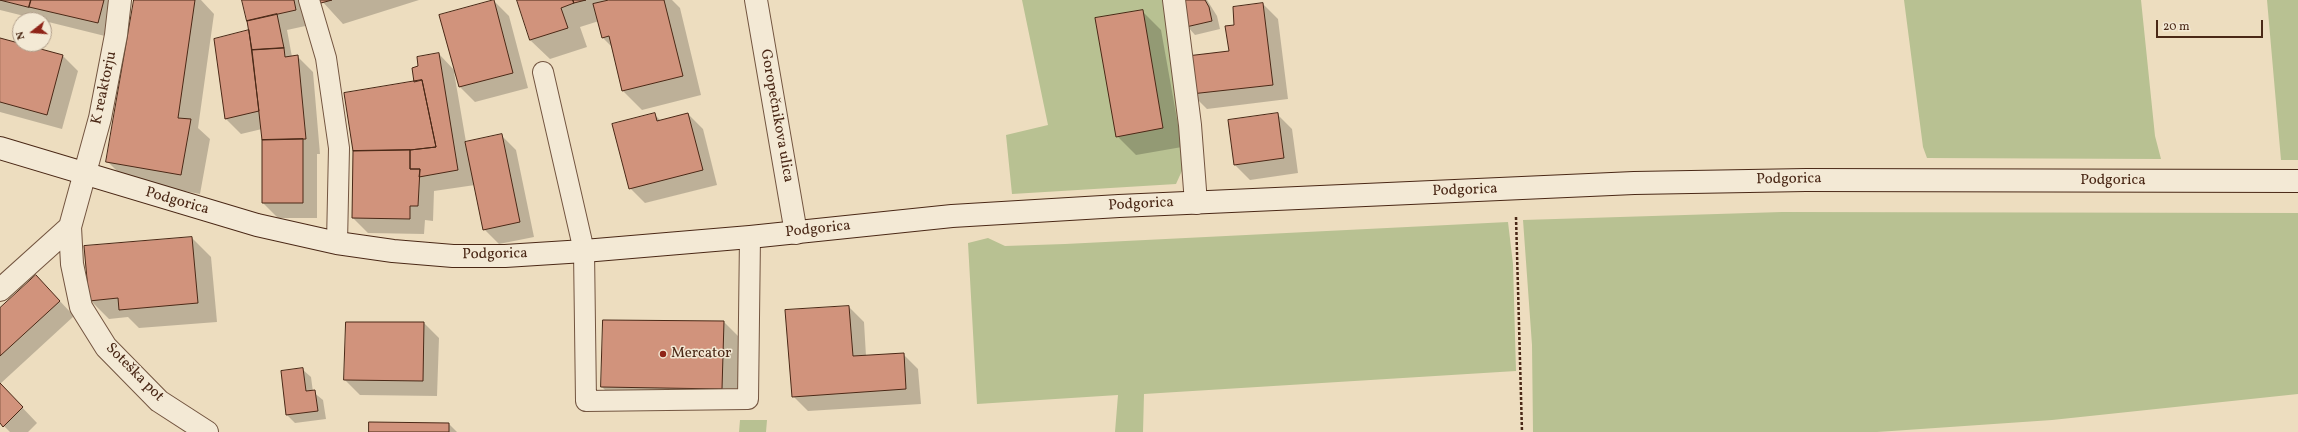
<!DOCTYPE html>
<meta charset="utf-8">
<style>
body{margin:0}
#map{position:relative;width:2298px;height:432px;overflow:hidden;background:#edddbf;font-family:Vollkorn,serif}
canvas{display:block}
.north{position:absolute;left:12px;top:12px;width:40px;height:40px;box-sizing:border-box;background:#f3e9d5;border:1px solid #af9c89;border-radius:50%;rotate:253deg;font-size:11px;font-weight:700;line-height:16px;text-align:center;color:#4a2816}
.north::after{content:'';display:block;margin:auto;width:14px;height:18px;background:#8f2418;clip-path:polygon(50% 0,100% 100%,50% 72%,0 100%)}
.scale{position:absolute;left:2156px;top:20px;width:107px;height:18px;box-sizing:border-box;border:2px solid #4a2816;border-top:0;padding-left:5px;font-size:12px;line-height:14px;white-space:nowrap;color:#4a2816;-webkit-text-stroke:3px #f3e9d5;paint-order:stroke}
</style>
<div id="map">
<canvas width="2298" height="432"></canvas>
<div class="north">N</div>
<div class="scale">20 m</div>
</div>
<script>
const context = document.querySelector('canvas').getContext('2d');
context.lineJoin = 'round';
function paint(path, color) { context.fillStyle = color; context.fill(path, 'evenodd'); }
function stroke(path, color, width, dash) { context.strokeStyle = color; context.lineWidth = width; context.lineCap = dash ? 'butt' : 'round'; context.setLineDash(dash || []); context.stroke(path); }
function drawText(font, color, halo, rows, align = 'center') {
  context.font = font + ' Vollkorn,serif'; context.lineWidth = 3; context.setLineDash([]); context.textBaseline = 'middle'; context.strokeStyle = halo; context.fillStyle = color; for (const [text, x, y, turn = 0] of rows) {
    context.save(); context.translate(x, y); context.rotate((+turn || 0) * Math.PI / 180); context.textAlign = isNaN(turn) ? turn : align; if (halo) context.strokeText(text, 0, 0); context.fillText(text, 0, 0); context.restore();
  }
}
paint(new Path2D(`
 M1022,0h146l17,164 -9,20 -164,10 -6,-59 42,-10z
 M1904,0h237l14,136 6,23 -234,-1 -4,-11z
 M2267,0h31v160h-17z
 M1782,212l516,1v181l-246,26 -175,12h-344l-1,-87 -9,-125z
 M1508,222l5,42 3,107 -372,23 -1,38h-28l3,-37 -141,9 -9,-161 20,-5 17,8 60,-2z
 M740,420h27l-1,12h-27z`), '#b8c192');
paint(new Path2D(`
 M0,0h122l-9,38 -113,-28z
 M135,0h66l13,14 -16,114 12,11 -10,55 -74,-14 -19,-19z
 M243,0h61l6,25 -23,5 5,27h6l15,15 7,82h-3v64h-39l-15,-15 -1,-74 -21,5 -15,-15 24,-86z
 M321,0h98l-76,24z
 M518,0h154l8,8 21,87 -59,15 -19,-19 -10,-43 -10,-10 -4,-17 -19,6 7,20 -37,12 -20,-19z
 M1183,0h24l10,16 3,13 -25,6 -8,-9z
 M494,1l15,15 19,72 -53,14 -15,-15 -6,-15 12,70 35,-7 15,15 18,87 -35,7 -15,-15 -9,-44 -41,6 -1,30 -8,-1 -1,14 -56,-1 -15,-15 62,-136 5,-15 19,-13 16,17z
 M1263,4l15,15 10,80 -81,10 -15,-15 38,-42z
 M1142,11l19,19 21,117 -46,8 -19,-19z
 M0,39l63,17 15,15 -16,58 -62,-17z
 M654,114l7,7 27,-7 15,15 14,56 -72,18 -15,-15z
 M1277,114l15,15 6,44 -48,7 -15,-15 -6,-44z
 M192,238l19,19 6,65 -78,6 -11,-11 -19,2 -19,-19z
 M36,276l38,40 -74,68v-75z
 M849,307l15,15 2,34 37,-2 15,15 3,35 -113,7 -15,-15z
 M724,322l19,19 -3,67 -119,-2 -19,-19z
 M424,323l15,15 -2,58 -77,-1 -15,-15z
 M302,369l9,8 2,15 10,8 3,19 -31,4 -8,-8 -5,-43z
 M0,384l37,39 -9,9h-18l-10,-10z
 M449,424l8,8h-87z`), '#0003');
const building = new Path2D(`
 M0,0h31l-2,7z
 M31,0h73l-6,23 -69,-16z
 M134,0h61l-17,118 13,1 -10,56 -75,-13z
 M242,0h52l2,10 -49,11z
 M320,0h12l-11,3z
 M494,0l19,73 -54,14 -20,-72z
 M517,0h56l1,3 -13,5 7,20 -38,12z
 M573,0h13l-12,3z
 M609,0h55l19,76 -61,15 -13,-55 -7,2 -9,-34z
 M1182,0h23l4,7 3,14 -26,6z
 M1263,3l10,82 -82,9 -4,-38 42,-5 -4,-25 9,-1 -1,-18z
 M1143,10l20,118 -47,9 -21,-119z
 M277,14l7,34 -32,2 -5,-29z
 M249,30l10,81 -34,8 -11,-80z
 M0,38l63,17 -16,60 -47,-13z
 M284,48l1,9 13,-2 8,84 -44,1 -10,-90z
 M439,53l19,117 -39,7 1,-8h-10v-19l26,-3 -14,-67 -8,2 -2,-14 6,-2 -1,-9z
 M422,80l14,67 -26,3 -57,1 -9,-58z
 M655,113l2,8 31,-8 15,57 -74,19 -17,-65z
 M1278,113l6,45 -50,7 -6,-45z
 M502,134l18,88 -37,8 -18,-88z
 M303,139v64h-41v-63z
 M410,150v19h10l-2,37h-8v13l-58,-1 1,-67z
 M192,237l6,66 -79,7 -1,-12 -29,3 -5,-55z
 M36,275l24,26 -60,55v-48z
 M849,306l4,50 51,-3 2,36 -114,8 -7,-87z
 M603,320l121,1 -2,68 -121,-2z
 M346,322h78l-1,59 -79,-1z
 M303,368l3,23 9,-1 3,21 -32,4 -5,-44z
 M0,383l23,24 -20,20 -3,-4z
 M369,422l80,1v9h-80z`);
paint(building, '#d1937c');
stroke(building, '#4a2816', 1);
const service = new Path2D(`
 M309,0l17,58 13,90 -2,95
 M543,72l41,179 2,150 162,-2 2,-162`);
const minor = new Path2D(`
 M756,0l40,233
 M1174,0l16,125 6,78
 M70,227l2,37 9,43 25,40 53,54 48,31
 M0,290l70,-63 30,-109 16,-83 4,-35`);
const secondary = new Path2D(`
 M0,148l257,77 80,18 56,8 60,5h52l79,-5 166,-14 202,-21 167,-10 515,-23 172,-3 492,1`);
stroke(service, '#735540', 22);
stroke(minor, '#735540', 24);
stroke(secondary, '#4a2816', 24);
stroke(new Path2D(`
 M1516,217l6,215`), '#4a2816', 2.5, [3, 2]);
stroke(service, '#f3e9d5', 20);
stroke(minor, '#f3e9d5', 22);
stroke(secondary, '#f3e9d5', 22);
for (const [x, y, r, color] of [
 [663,354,4,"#8f2418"]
]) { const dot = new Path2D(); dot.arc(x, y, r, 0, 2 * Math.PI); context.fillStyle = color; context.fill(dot); stroke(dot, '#f3e9d5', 1.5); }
drawText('15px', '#4a2816', '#f3e9d5', [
 ["K reaktorju",105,88,-78],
 ["Goropečnikova ulica",776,116,80],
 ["Podgorica",1789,180,-1],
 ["Podgorica",2113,181],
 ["Podgorica",1465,191,-2],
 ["Podgorica",177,202,16],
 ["Podgorica",1141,205,-3],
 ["Podgorica",818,230,-6],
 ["Podgorica",495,255,-1],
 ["Soteška pot",134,373,45]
]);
drawText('15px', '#4a2816', '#f3e9d5', [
 ["Mercator",671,354]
], 'left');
</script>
